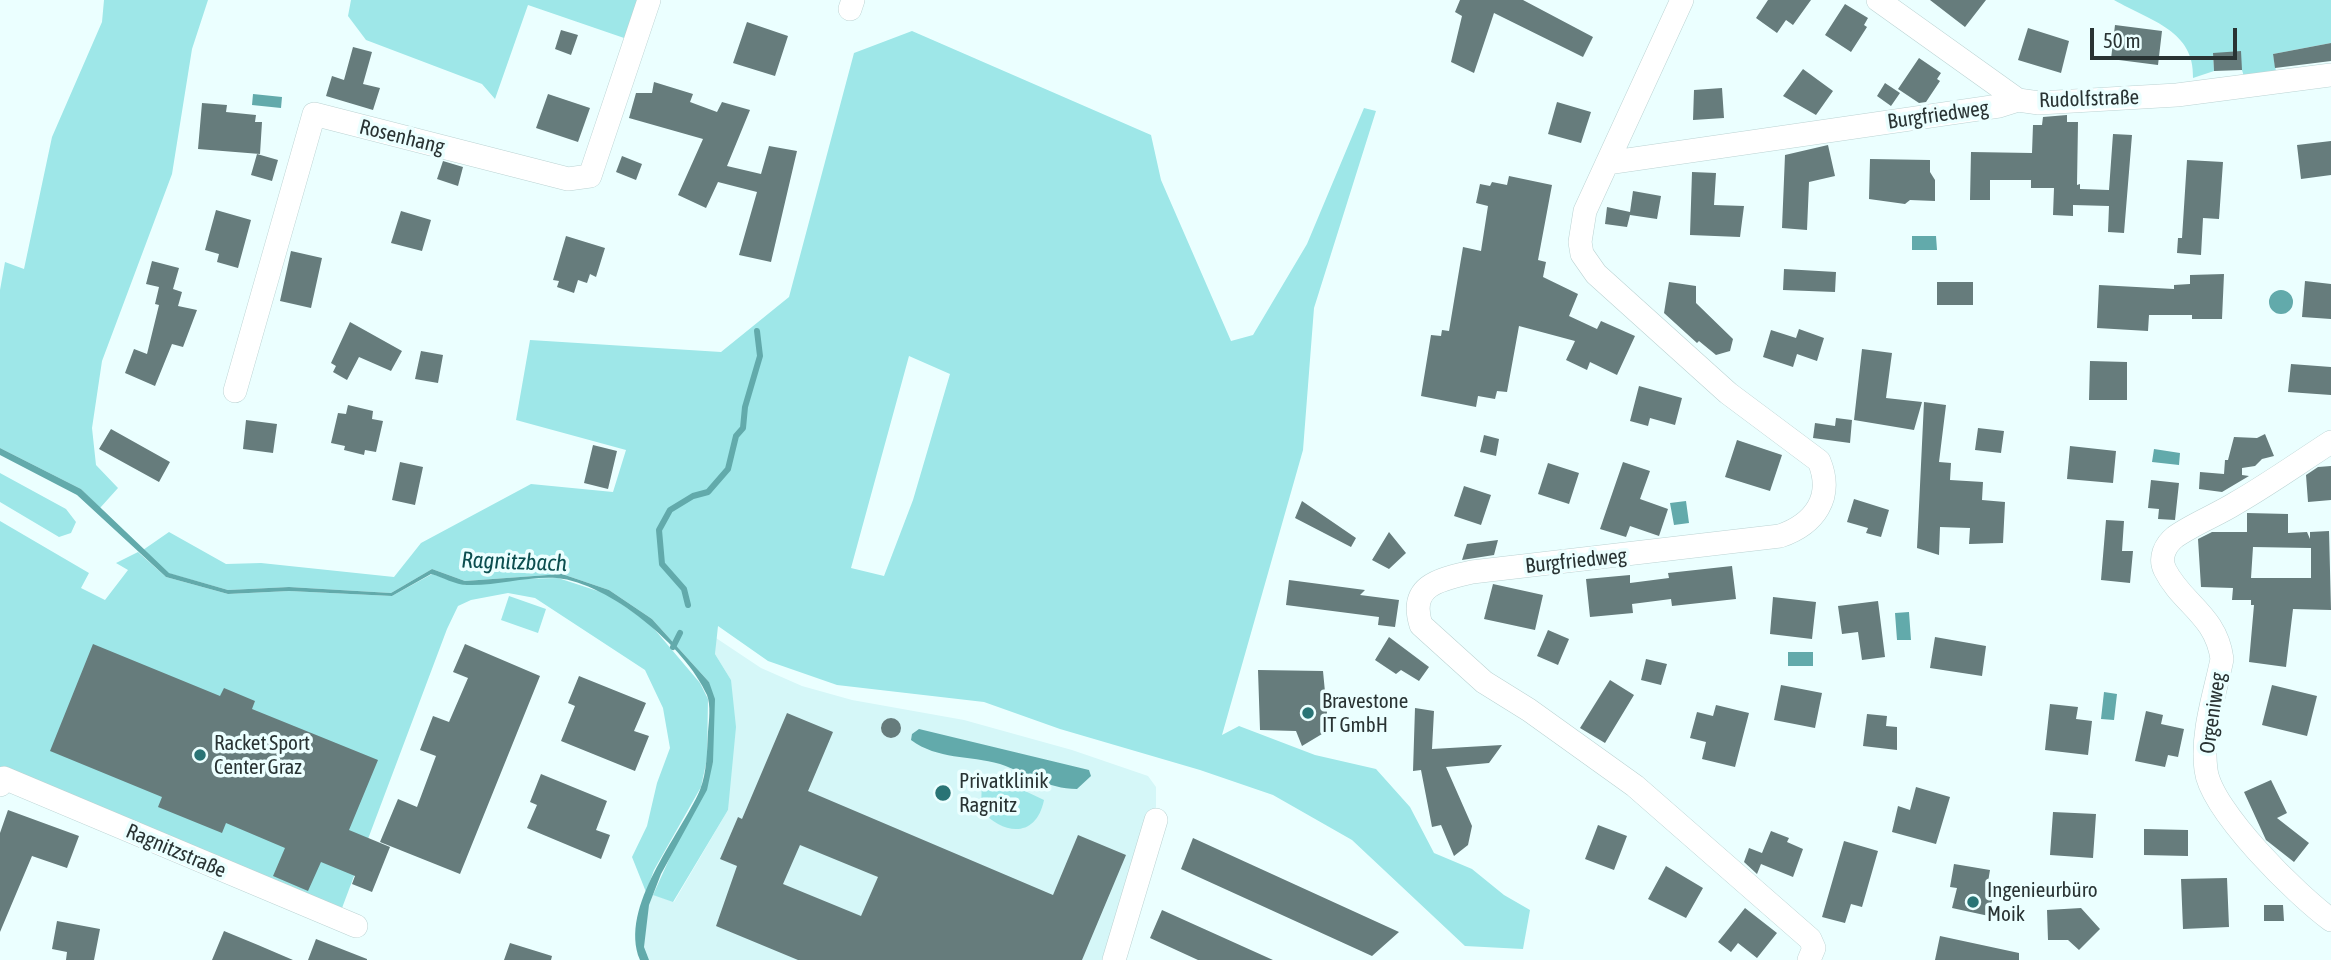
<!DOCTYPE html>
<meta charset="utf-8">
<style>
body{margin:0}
#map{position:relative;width:2331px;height:960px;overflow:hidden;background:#ebffff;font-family:"Asap Condensed",sans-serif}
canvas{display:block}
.scale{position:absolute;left:2090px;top:28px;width:147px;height:32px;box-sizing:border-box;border:4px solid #293333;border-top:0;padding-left:9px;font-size:21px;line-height:24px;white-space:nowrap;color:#293333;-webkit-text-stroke:5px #ebffff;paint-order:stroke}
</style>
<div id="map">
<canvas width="2331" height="960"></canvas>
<div class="scale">50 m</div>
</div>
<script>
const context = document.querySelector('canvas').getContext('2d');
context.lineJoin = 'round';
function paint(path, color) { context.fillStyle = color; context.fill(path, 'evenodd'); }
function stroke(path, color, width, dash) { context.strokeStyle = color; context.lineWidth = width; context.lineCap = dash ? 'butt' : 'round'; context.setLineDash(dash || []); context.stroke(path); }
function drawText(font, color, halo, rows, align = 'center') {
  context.font = font + ' "Asap Condensed",sans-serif'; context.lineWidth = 7; context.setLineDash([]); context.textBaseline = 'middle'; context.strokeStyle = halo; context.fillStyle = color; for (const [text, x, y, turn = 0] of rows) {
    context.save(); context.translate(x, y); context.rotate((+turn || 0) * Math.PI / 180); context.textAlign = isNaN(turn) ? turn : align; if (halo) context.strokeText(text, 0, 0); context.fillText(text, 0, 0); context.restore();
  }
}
paint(new Path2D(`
 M716,638l45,30 41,18 50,14 112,20 108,30 76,26 8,11v33l-54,140h-456l-5,-31 8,-36 25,9 54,-92 3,-130 -16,-26z`), '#d5f7f8');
paint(new Path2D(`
 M104,0h104l-16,49 -20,125 -70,187 -10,67 4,37 22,23 -18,20 -19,-19 -81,-41v-158l5,-28 19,7 28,-132 50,-115z
 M351,0h289l-13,39 -99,-34 -33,94 -13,-15 -116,-44 -18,-24z
 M2114,0h217v43l-58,11 4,23 -32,3 -3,-10 -29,-16 1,17 -21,7c2,-47 -42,-57 -79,-78z
 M912,31l239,104 10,45 70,161 22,-6 54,-91 57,-136 12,3 -62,197 -11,142 -81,285 17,-9 76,29 61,14 34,38 24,46 38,16 32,26 26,15 -7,39 -58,-3 -113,-106 -79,-45 -73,-25 -140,-41 -76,-27 -147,-17 -69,-24 -50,-35 -3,28 16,26 5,47 -8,83 -55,92 -20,-7 60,-133 -4,-80 -57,-63 -43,-29 -47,-16 -97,7 -33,-12 -41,24 -102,-6 -61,3 -60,-17 -25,-23 26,-18 57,32 35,-1 133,14 27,-34 110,-59 82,8 13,-42 -110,-30 14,-80 191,12 68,-55 65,-244zM909,356l41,18 -37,126 -29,76 -33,-8z
 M0,473l66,36 10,13 -5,11 -12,4 -59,-35z
 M0,521l89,52 -8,15 24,12 23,-30 -12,-7 22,-11 28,25 62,17 61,-3 103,5 40,-22 33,11 49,-6 44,-1 49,16 43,30 50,59 8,16 -1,60 -6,28 -47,83 -8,22 -14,-35 15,-31 10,-43 13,-35 -7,-40 -18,-38 -110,-72 -27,-5 -37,7 -13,6 -11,23 -105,279 -342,-134z
 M509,596l37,13 -8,24 -37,-13z
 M989,774l55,26c-8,39 -41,35 -63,10l1,-33z`), '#9ee7e8');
paint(new Path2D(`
 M253,94l29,3 -1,11 -29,-3z
 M1912,236h24l1,14h-25z
 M2269 302a12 12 0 1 1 24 0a12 12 0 1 1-24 0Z
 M0,448l81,41 88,84 59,17 61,-3 102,6 41,-24 33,12 97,-7 47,16 43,29 57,63 6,17 -2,63 -6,28 -46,84 -12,31 -5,42 5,13h-9c-22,-53 40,-124 60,-170 7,-18 7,-39 8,-58 1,-11 3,-27 -1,-37 -21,-48 -98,-112 -150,-117 -31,-2 -60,8 -90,7 -11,0 -25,-8 -36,-11l-39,22 -103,-5 -61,3 -62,-17 -89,-82 -77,-40z
 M2154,449l26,4 -1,12 -27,-3z
 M1686,501l3,22 -15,2 -4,-22z
 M1909,612l2,28h-14l-2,-27z
 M1788,652h25v14h-25z
 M2104,692l13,2 -3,26 -13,-1z
 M919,729l170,41 2,6 -14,13c-30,0 -50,-16 -77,-25 -31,-9 -62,-4 -89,-24l1,-6z`), '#62aaab');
stroke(new Path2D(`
 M688,605l-4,-16 -22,-25 -3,-34 11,-20 23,-14 15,-4 20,-23 8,-33 7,-8 2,-21 15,-51 -3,-25
 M673,647l7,-14`), '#62aaab', 6);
paint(new Path2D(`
 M1460,0h63l70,37 -10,20 -89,-44 -20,60 -23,-11 11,-46 -7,-4z
 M1768,0h43l-18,25 -7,-5 -9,13 -21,-15z
 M1930,0h56l-21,27z
 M1845,4l23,14 -4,7 3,2 -16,25 -26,-17z
 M747,22l41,14 -13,40 -42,-13z
 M2115,25l47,6 -4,34 -47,-6z
 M2028,28l41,13 -8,32 -43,-13z
 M561,30l17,5 -7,20 -16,-6z
 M2331,43v18l-56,7 -2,-14z
 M353,47l19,5 -9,32 17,4 -7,22 -47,-14 6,-20 12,4z
 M2241,51l1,19 -28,1 -1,-18z
 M1919,58l22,15 -4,6 3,2 -14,21 -7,1 -21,-14z
 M1803,69l30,22 -17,24 -33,-19z
 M654,82l39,12 -3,8 27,10 5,-10 28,8 -23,56 34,8 8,-28 28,5 -26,111 -32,-7 18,-63 -39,-10 -12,26 -28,-13 25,-56 -74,-21 7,-25h16z
 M1885,83l15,10 -9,13 -14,-10z
 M1722,88l2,30 -31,2 1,-30z
 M548,94l42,14 -12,34 -42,-14z
 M1557,102l34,10 -10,31 -33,-9z
 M202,103l25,2 -1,7 30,3 -1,7h7l-2,32 -62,-5z
 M2067,115v7h11l-1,63 3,-1v5l29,1 4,-56 19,1 -8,98 -16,-1 1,-26 -36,-1v11l-20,-1 1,-27h-23v-8h-41v20h-20l1,-48 61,1 1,-28h9l1,-8z
 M2331,141v34l-30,4 -4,-34z
 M1828,145l7,31 -26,6 -2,48 -25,-2 3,-73z
 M257,154l21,6 -6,21 -21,-6z
 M622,156l20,8 -6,16 -20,-8z
 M1870,159l60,1v12l5,8v21l-25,-1 -5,4 -36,-5z
 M2187,160l36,2 -4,57 -16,-1 -2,37 -24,-2 1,-15h4z
 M443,161l20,6 -5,19 -21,-7z
 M1692,172l24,1 -2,32 30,1 -4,31 -50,-2z
 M1509,176l43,9 -14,75 8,2 -3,15 35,17 -9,22 28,13 4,-8 34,15 -18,39 -27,-13 -3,8 -21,-10 9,-19 -56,-15 -12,66 -10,-1 -2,8 -17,-3 -2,11 -55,-11 10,-61 10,1 1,-6 7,1 14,-84 18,4 7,-45 -12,-3 4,-19 10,2 2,-4 15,3z
 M1633,191l28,5 -4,23 -27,-4 -3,12 -22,-3 2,-17 23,5z
 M216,210l35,10 -13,48 -21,-6 2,-8 -14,-4z
 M401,211l30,9 -9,31 -31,-8z
 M566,236l39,12 -9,29 -6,-3 -3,9 -9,-3 -4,13 -17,-6 2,-6 -6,-1z
 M291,251l31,7 -11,50 -31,-7z
 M152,261l27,7 -6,21 9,3 -4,14 19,4 -14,37 -11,-3 -17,42 -30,-13 9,-24 13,5 12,-49 -4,-1 4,-17 -13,-3z
 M1784,269l52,3 -1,20 -52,-2z
 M2224,274l-2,45h-30v-4h-43l-1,16 -51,-3 2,-43 75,4v-4l16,-1v-9z
 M2305,281l26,3v35l-29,-2z
 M1669,282l27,4v17l37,36 -3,12 -14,4 -17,-14 -2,2 -33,-30z
 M1937,282h36v23h-36z
 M350,322l52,29 -11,20 -32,-14 -12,23 -14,-8 3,-6 -5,-3z
 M1799,329l25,9 -7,23 -20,-7 -4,13 -30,-10 8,-27 25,8z
 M1862,349l30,4 -6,45 36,4 -8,28 -60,-10z
 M421,351l22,4 -5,28 -23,-4z
 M2090,361l37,1v38h-38z
 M2291,364l40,3v28l-43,-3z
 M1639,386l43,12 -7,27 -25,-7 -2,8 -18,-5z
 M1924,402l22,3 -7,57 12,1 -1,17 33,2 -1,18 23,2 -2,41 -34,1 1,-16 -30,-1 -1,28 -22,-7z
 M348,405l25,6 -1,8 11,2 -7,31 -11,-2 -1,5 -20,-5 1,-4 -14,-3 7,-30 8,1z
 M1836,418l16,2 -2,23 -37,-5 2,-15 20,3z
 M246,420l31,4 -4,29 -30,-4z
 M1978,428l26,3 -3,22 -26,-3z
 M111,429l59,33 -11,20 -60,-33z
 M2265,434l9,22 -12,3 -7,7 -13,2v7l7,1 -27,16 -23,-3 1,-17 24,2 1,-14h3l6,-23 23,1z
 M1484,435l15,4 -3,17 -16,-4z
 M1737,440l45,15 -12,36 -45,-14z
 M593,445l24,6 -9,38 -24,-6z
 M2070,446l46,5 -3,32 -46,-4z
 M400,462l23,5 -8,38 -23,-5z
 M1623,462l27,9 -10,28 28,10 -9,27 -29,-10 -4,11 -26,-8z
 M1548,463l31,10 -10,31 -31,-10z
 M2331,466v34l-23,2 -2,-27 12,-8z
 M2151,480l28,3 -4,37 -17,-1 1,-10 -11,-1z
 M1464,486l27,9 -10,30 -27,-9z
 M1854,499l35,11 -8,27 -15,-4 2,-5 -21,-6z
 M1302,501l54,37 -5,9 -56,-29z
 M2247,513l41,1v19l19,-1 3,7v-7l19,-1 2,79 -38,-1 -7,58 -37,-5 5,-57h-3v-5h-19l1,-12 -32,-1 -3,-48 14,-7h35zM2253,547l58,1v30h-60z
 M2106,520l18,1 -2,30h11l-3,32 -29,-3z
 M1389,532l17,21 -17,16 -17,-9z
 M1498,540l-4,15 -32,5 5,-16z
 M1732,566l4,33 -64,7 -1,-7 -39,5 1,9 -43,4 -4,-38 44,-4v8l39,-5 -1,-5z
 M1289,580l76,10 -5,5 39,5 -4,27 -17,-2 1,-8 -93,-12z
 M1493,584l50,11 -8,35 -51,-11z
 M1773,597l43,5 -4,37 -42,-5z
 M1878,601l7,56 -23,3 -4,-28 -16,2 -4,-28z
 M1548,630l21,9 -11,26 -21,-9z
 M1389,637l40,30 -10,14 -18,-11 -5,4 -21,-14z
 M1935,637l51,9 -4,30 -52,-8z
 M93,644l127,52 4,-8 31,13 -3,8 126,51 -29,70 41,17 -18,45 -20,-8 3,-8 -34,-14 -13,29 -35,-15 12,-28 -59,-25 -4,10 -64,-26 4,-10 -112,-46z
 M465,644l75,32 -80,198 -80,-32 18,-43 19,8 19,-51 -16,-6 13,-34 16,6 19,-44 -15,-6z
 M1646,659l21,5 -6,21 -20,-5z
 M1258,670l65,1 4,42 -5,21 -20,12 -6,-15 -36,-1z
 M579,676l67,27 -12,28 15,5 -14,35 -74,-30 14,-35 -7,-3z
 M1610,680l24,15 -29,48 -25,-15z
 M1781,685l41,8 -7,35 -41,-8z
 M2272,685l45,11 -10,40 -45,-11z
 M2050,704l28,3 -2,12 16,2 -4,34 -43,-5z
 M1716,705l33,8 -14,54 -33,-8 4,-17 -16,-4 7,-26 16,4z
 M1415,708l19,3 -2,38 70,-4 -13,18 -43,4 26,59 -4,19 -14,11 -13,-31 -9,2 -11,-57 -8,1z
 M2146,711l17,4 -2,9 23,5 -6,28 -10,-2 -3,12 -30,-6z
 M787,713l46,19 -25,59 245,104 25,-60 48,20 -44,105h-284l-82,-34 21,-60 -17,-7 18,-42 4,2zM800,845l78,32 -17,39 -78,-32z
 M1867,714l20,2 -1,10 11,1v23l-34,-4z
 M881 728a10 10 0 1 1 20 0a10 10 0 1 1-20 0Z
 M541,774l66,27 -11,29 14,5 -9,24 -74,-31 10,-23 -7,-3z
 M2271,780l16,33 -10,5 32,25 -15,19 -28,-22 -22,-48z
 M1916,787l34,10 -14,47 -44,-12 6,-26 12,4z
 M8,810l71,26 -12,32 -35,-12 -32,76v-99z
 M2053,812l43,2 -3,44 -43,-3z
 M1598,825l29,11 -13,34 -29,-11z
 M2144,829l44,1v26l-44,-1z
 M1771,831l18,7 -2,4 16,7 -10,28 -32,-13 -4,10 -13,-12 5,-14 13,5z
 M1193,838l206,94 -27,24 -191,-87z
 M1844,841l34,10 -16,56 -11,-3 -6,19 -23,-6z
 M1954,864l36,6 -4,24 7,1 -4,21 -37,-8 5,-20 -7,-1z
 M1666,866l37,22 -17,30 -38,-19z
 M2227,878l2,49 -46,2 -2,-50z
 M2264,905h19l1,16h-20z
 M1745,908l32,25 -20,25 -19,-15 -7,9 -13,-10z
 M2081,908l19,21 -21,21 -11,-10h-20l-1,-30z
 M1162,910l111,50h-75l-48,-22z
 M57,921l43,8 -6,31h-28l1,-8 -15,-3z
 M224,931l34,14 35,15h-81z
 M1940,936l79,17v7h-84z
 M316,939l51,20v1h-59z
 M510,943l42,13 -1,4h-47z`), '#667c7c');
const street = new Path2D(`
 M1682,0l-97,211 -5,31 2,12 14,20 132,119 91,68c15,36 -4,63 -39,75l-308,36c-30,7 -64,12 -51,53l63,57 45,28 106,76 175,153 4,9 -5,12
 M1878,0l140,100 21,3 138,-8 154,-20
 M850,9l3,-9
 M1607,163l392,-57 19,-6
 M235,391l79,-277 254,65 22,-3 59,-176
 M2331,442c-31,20 -62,42 -95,61 -19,12 -43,21 -61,34 -10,8 -16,21 -10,33 17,34 51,45 57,89 -7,35 -21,74 -16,111 5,41 91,125 125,150
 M0,785l4,-7 352,148
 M1114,960l42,-140`);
stroke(street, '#bbd3d3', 24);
stroke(street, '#fff', 23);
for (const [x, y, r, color] of [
 [1308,713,7,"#297475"],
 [200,755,7,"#297475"],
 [943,793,9,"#297475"],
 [1973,902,7,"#297475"]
]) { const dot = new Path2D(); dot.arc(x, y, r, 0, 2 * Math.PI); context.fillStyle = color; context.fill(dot); stroke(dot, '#ebffff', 2.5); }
drawText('21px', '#293333', '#ebffff', [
 ["Rudolfstraße",2089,99,-2],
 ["Burgfriedweg",1938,115,-8],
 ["Rosenhang",402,137,14],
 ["Burgfriedweg",1576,561,-6],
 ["Orgeniweg",2213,713,-82],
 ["Ragnitzstraße",176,851,23]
]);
drawText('21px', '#293333', '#ebffff', [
 ["Bravestone",1322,701],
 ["IT GmbH",1322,725],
 ["Racket Sport",214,743],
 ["Center Graz",214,767],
 ["Privatklinik",959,781],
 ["Ragnitz",959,805],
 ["Ingenieurbüro",1987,890],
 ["Moik",1987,914]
], 'left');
drawText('italic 23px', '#0b4e4f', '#ebffff', [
 ["Ragnitzbach",514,562,2]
]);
</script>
